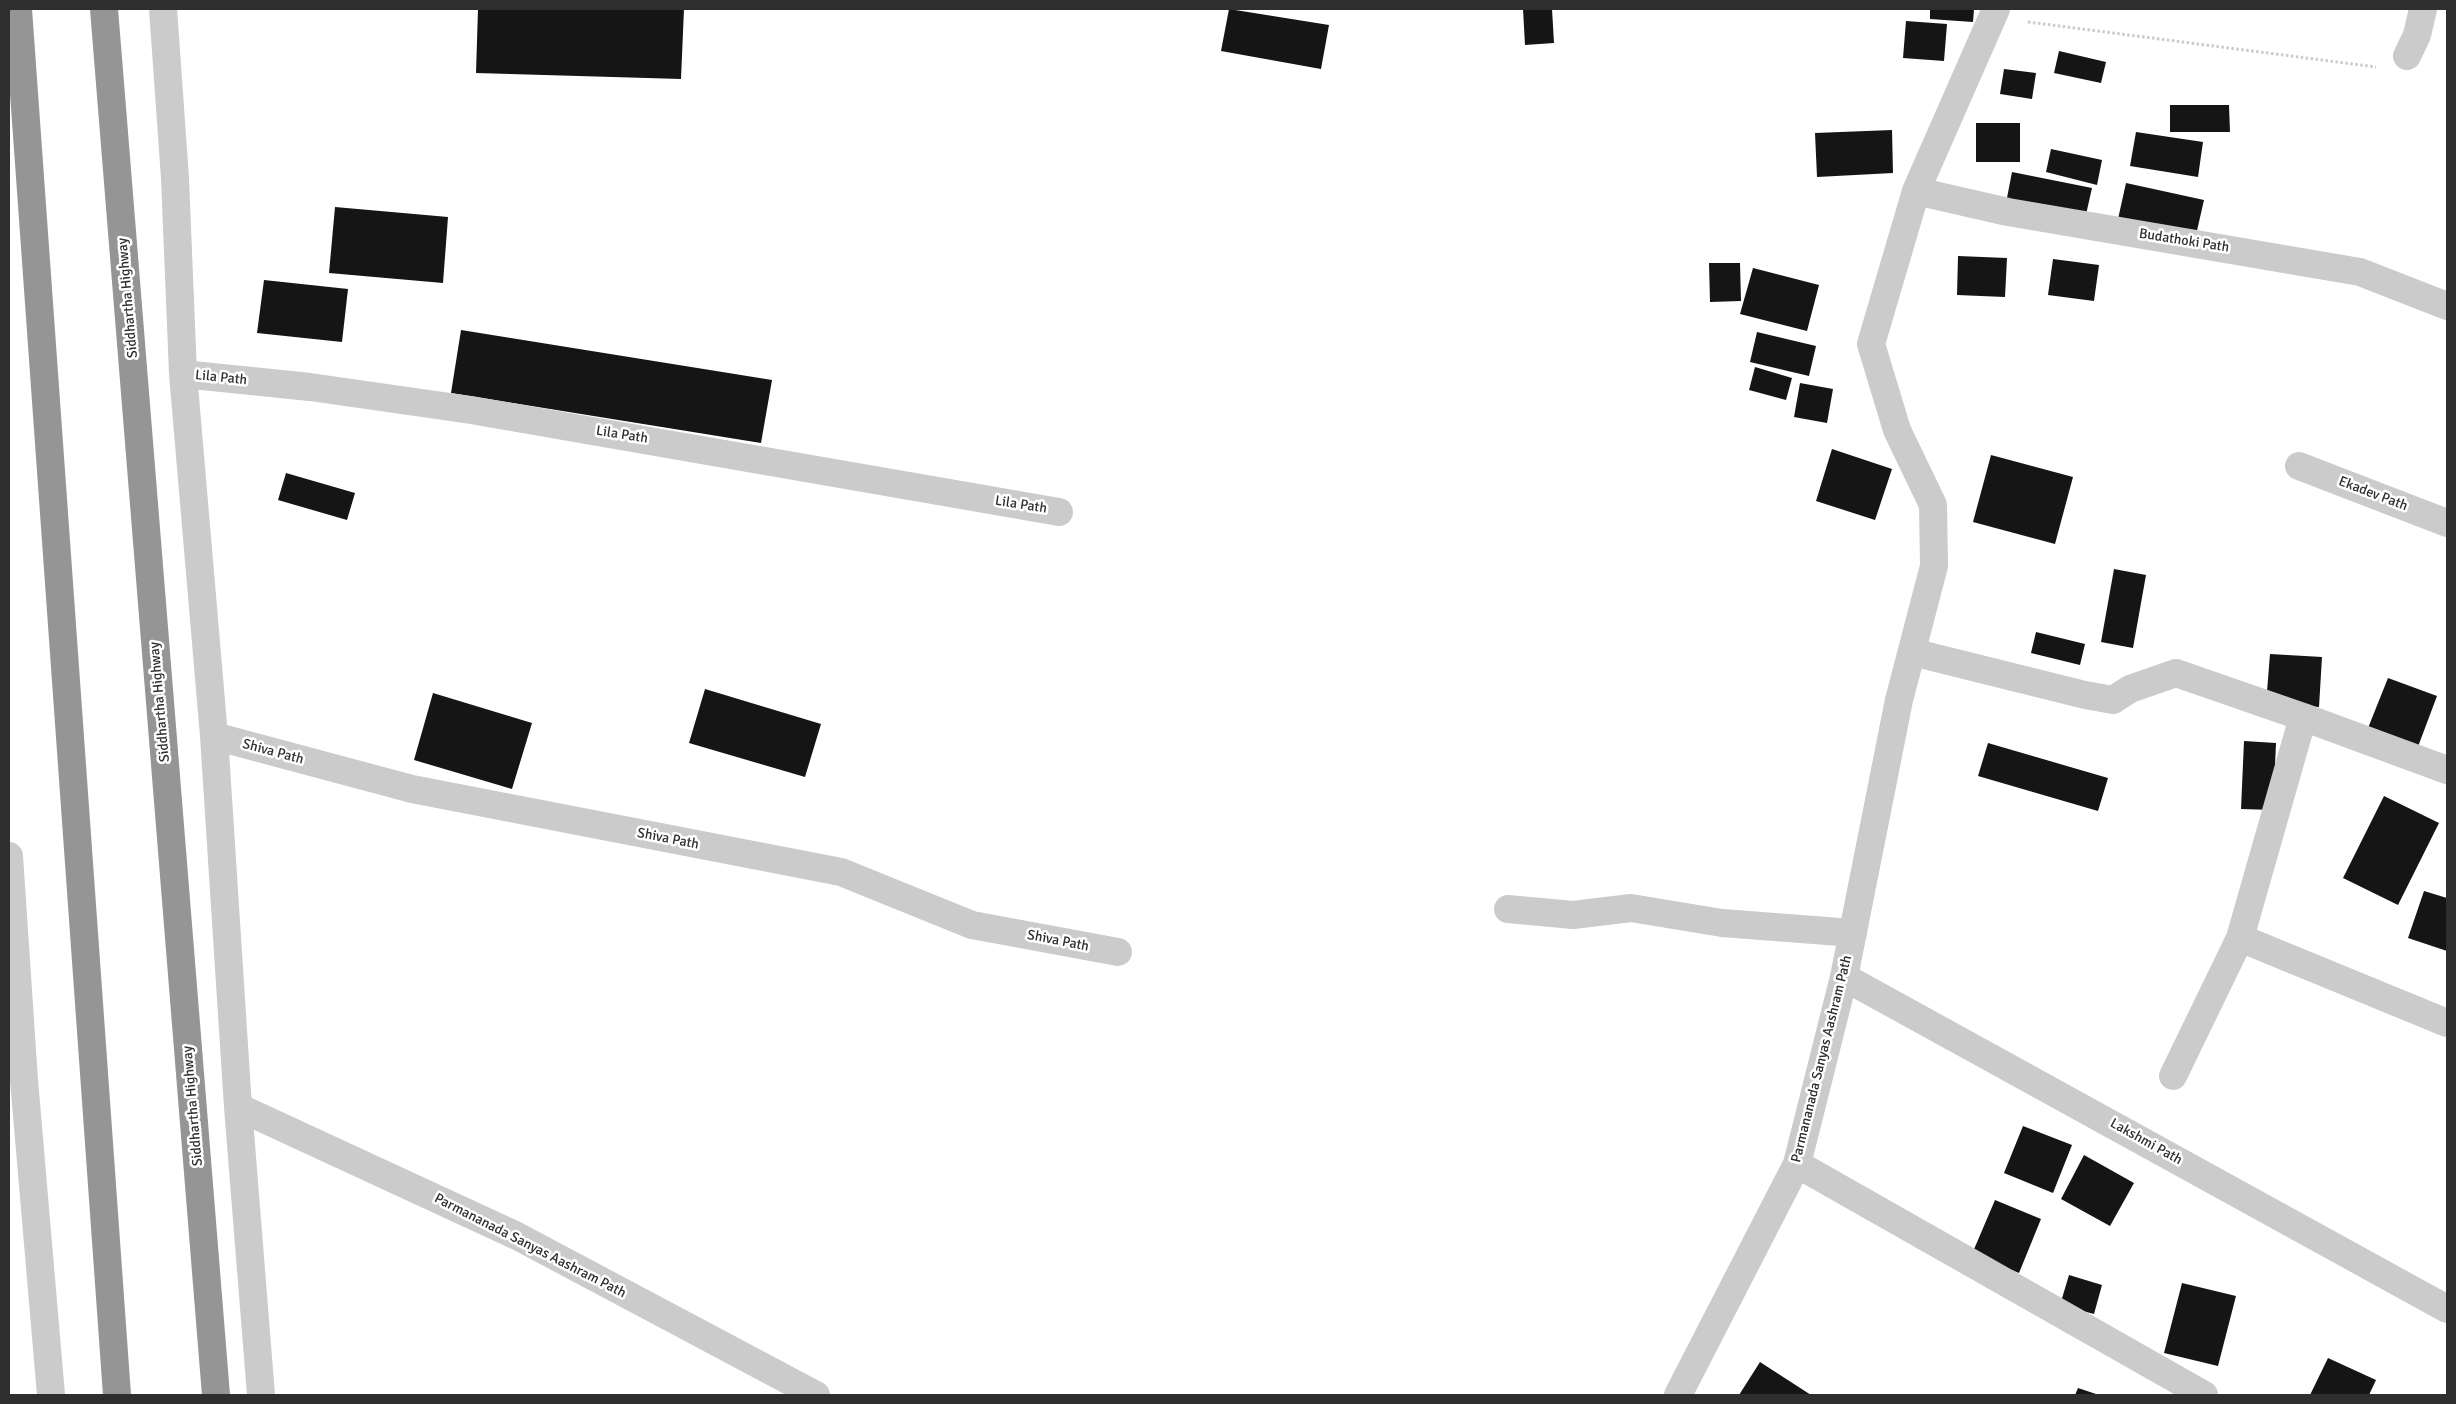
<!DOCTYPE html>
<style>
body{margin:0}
#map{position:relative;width:2456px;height:1404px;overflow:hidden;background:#fff;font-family:Signika,sans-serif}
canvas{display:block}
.frame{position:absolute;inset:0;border:10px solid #2e2e2e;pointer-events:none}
</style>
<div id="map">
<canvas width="2456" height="1404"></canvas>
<div class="frame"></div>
</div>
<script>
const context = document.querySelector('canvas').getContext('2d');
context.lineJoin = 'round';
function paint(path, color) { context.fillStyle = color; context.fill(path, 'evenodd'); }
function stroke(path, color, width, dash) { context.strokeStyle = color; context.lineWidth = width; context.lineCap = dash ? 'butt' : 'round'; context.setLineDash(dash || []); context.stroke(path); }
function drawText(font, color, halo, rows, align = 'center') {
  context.font = font + ' Signika,sans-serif'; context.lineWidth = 5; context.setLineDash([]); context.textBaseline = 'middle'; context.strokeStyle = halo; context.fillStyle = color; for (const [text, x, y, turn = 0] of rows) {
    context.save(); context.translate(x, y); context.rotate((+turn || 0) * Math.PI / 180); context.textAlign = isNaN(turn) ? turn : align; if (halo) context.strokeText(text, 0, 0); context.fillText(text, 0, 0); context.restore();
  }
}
paint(new Path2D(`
 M478,9h206l-3,70 -205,-6z
 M1229,9l100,16 -8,44 -100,-18z
 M1523,9h29l2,34 -29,2z
 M1930,9h44l-1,13 -43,-3z
 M1906,21l41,3 -3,37 -41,-3z
 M2059,51l47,11 -5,21 -47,-10z
 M2004,69l32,4 -4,26 -32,-5z
 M2170,105h59l1,27h-60z
 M1976,123h44v39h-44z
 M1892,130l1,43 -76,4 -2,-44z
 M2136,132l67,10 -5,35 -68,-11z
 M2051,149l51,11 -5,25 -51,-13z
 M2012,172l80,16 -7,31 -79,-16z
 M2126,183l78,17 -8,35 -78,-16z
 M335,207l113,10 -5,66 -114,-10z
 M1958,256l49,2 -2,39 -48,-2z
 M2053,259l46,6 -5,36 -46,-6z
 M1709,263h31l1,38 -31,1z
 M1753,268l66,17 -12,46 -67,-17z
 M264,280l84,9 -6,53 -85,-9z
 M461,330l311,50 -11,63 -310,-50z
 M1757,332l59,14 -7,30 -59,-14z
 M1755,367l37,11 -6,22 -37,-10z
 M1800,383l33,6 -6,34 -33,-6z
 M1832,449l60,20 -17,51 -59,-19z
 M1991,455l82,22 -18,67 -82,-22z
 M286,473l69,20 -8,27 -69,-20z
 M2114,569l32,6 -13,73 -32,-6z
 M2036,632l49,12 -5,21 -49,-12z
 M2270,654l52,3 -3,50 -53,-3z
 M2388,678l49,18 -21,56 -50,-19z
 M705,689l116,35 -16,53 -116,-34z
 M433,693l99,30 -20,66 -98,-29z
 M2244,741l32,2 -3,67 -32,-1z
 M1988,743l120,35 -10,33 -120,-35z
 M2384,796l55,27 -41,82 -55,-27z
 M2424,891l23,7v53l-39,-13z
 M2023,1126l49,19 -19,48 -49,-20z
 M2084,1155l50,28 -24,43 -49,-27z
 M1995,1200l46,19 -22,54 -47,-19z
 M2069,1275l33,10 -8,29 -34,-9z
 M2182,1283l54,13 -18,70 -54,-13z
 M2328,1358l48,22 -7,15h-59z
 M1760,1362l51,33h-72z
 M2078,1388l21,7h-24z`), '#151515');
stroke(new Path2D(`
 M2028,22l348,45`), '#cbcbcb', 3, [2.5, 2.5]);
stroke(new Path2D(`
 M163,9l12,169 8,196 31,362 24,371 23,288
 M2407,56l10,-21 6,-26
 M1916,191l92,21 352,60 87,34
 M183,374l127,13 161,23 588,102
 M2299,466l148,57
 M1912,652l173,43 28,5 17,-11 46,-16 127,44 -63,221 -67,138
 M2303,717l144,53
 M214,736l198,53 429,83 131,53 146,27
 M9,856l15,224 27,315
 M1508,909l65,6 58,-7 91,15 131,10
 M2240,938l207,85
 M1844,977l603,332
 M238,1107l279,129 299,159
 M1797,1164l407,231
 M1678,1395l119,-231 47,-187 55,-277 35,-134 -1,-61 -36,-75 -26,-86 45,-153 80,-182`), '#cbcbcb', 28);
stroke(new Path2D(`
 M18,9l99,1386
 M104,9l112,1386`), '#959595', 28);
drawText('14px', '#2e2e2e', '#fff', [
 ["Budathoki Path",2184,241,9],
 ["Siddhartha Highway",128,298,-95],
 ["Lila Path",221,378,6],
 ["Lila Path",622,435,9],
 ["Ekadev Path",2373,494,21],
 ["Lila Path",1021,505,9],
 ["Siddhartha Highway",160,702,-95],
 ["Shiva Path",273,752,15],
 ["Shiva Path",668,839,11],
 ["Shiva Path",1058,941,11],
 ["Parmananada Sanyas Aashram Path",1822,1059,-76],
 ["Siddhartha Highway",193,1106,-95],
 ["Lakshmi Path",2146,1142,29],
 ["Parmananada Sanyas Aashram Path",530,1246,27]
]);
</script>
